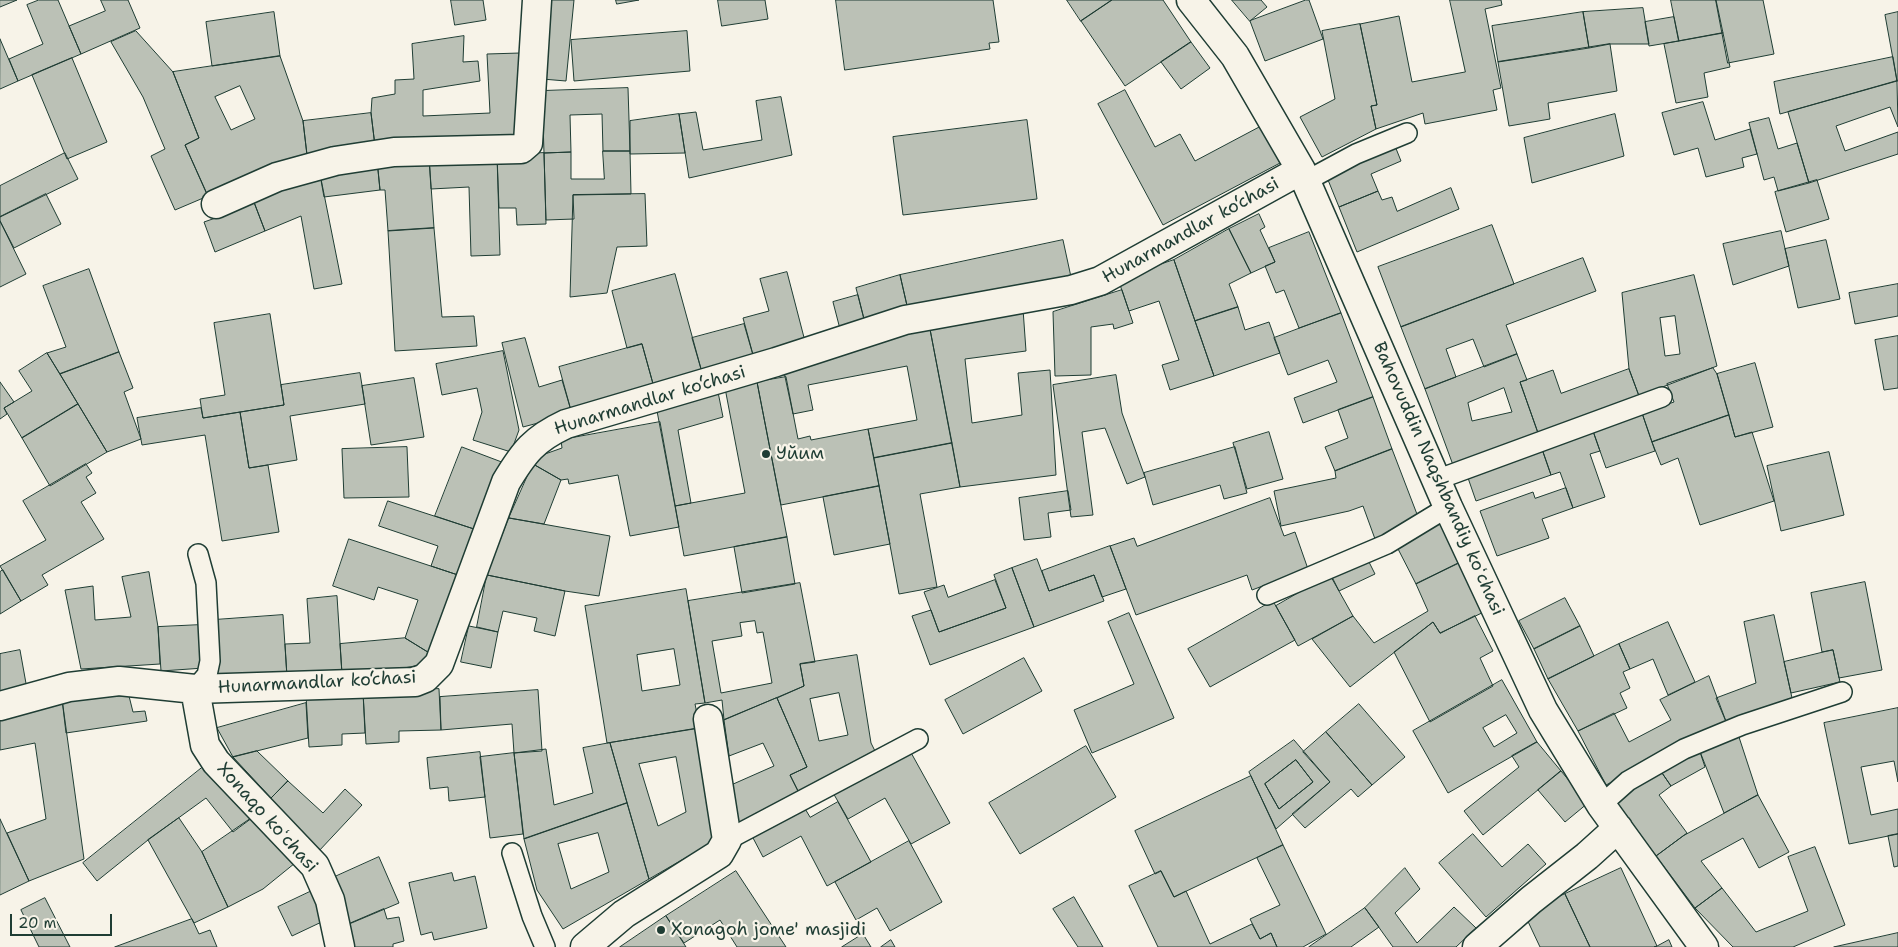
<!DOCTYPE html>
<meta charset="utf-8">
<style>
body{margin:0}
#map{position:relative;width:1898px;height:947px;overflow:hidden;background:#f7f3e8;font-family:"Shantell Sans",sans-serif}
canvas{display:block}
.scale{position:absolute;left:10px;top:914px;width:102px;height:22px;box-sizing:border-box;border:2px solid #1f3d34;border-top:0;padding-left:6px;font-size:15px;line-height:18px;white-space:nowrap;color:#1f3d34;-webkit-text-stroke:4px #f7f3e8;paint-order:stroke}
</style>
<div id="map">
<canvas width="1898" height="947"></canvas>
<div class="scale">20 m</div>
</div>
<script>
const context = document.querySelector('canvas').getContext('2d');
context.lineJoin = 'round';
function paint(path, color) { context.fillStyle = color; context.fill(path, 'evenodd'); }
function stroke(path, color, width, dash) { context.strokeStyle = color; context.lineWidth = width; context.lineCap = dash ? 'butt' : 'round'; context.setLineDash(dash || []); context.stroke(path); }
function drawText(font, color, halo, rows, align = 'center') {
  context.font = font + ' "Shantell Sans",sans-serif'; context.lineWidth = 4.5; context.setLineDash([]); context.textBaseline = 'middle'; context.strokeStyle = halo; context.fillStyle = color; for (const [text, x, y, turn = 0] of rows) {
    context.save(); context.translate(x, y); context.rotate((+turn || 0) * Math.PI / 180); context.textAlign = isNaN(turn) ? turn : align; if (halo) context.strokeText(text, 0, 0); context.fillText(text, 0, 0); context.restore();
  }
}
const building = new Path2D(`
 M0,0h17l-17,7z
 M39,0h19l23,54 -63,27 -9,-22 34,-15 -16,-39z
 M101,0h27l12,28 -59,26 -12,-28 36,-15z
 M451,0h32l3,20 -31,5z
 M549,0h25l-8,81 -24,-2z
 M616,0h23l-22,4z
 M718,0h47l3,19 -46,7z
 M836,0h157l6,42 -10,1 1,6 -145,21z
 M1067,0h45l-31,21z
 M1112,0h51l28,42 -66,44 -44,-65z
 M1232,0h29l6,7 -17,14z
 M1306,0h3l14,39 -58,22 -15,-40z
 M1450,0h51l1,5 -17,4 16,79 -8,2 4,20 -72,14 -2,-11 -47,16 -5,-23 6,-1 -17,-81 39,-8 13,66 53,-10z
 M1671,0h45l7,33 -44,8z
 M1716,0h47l11,54 -46,9z
 M1643,8l6,36h-39l-21,4 -6,-36z
 M274,12l6,44 -68,10 -6,-44z
 M1583,12l6,36 -91,14 -6,-36z
 M1898,12v69h-1l-12,-66z
 M1674,17l5,24 -30,5 -4,-24z
 M1360,24l17,81 -6,1 5,23 -54,28 -22,-40 35,-18 -13,-68z
 M136,31l37,41 26,66 -14,7 23,51 -33,14 -24,-54 14,-7 -22,-52 -32,-55z
 M687,31l3,40 -116,10 -3,-41z
 M1723,33l7,34 -26,6 4,24 -32,6 -12,-59z
 M464,36l-1,26 15,-1 2,20 -57,9v26l67,-3 -3,-59 33,-1 4,87 -149,6 -4,-33 1,-15 23,-4v-14l19,-1 -2,-35z
 M0,39l18,42 -18,8z
 M1191,42l19,26 -29,21 -20,-27z
 M1610,44l7,47 -69,12 2,16 -41,7 -11,-64z
 M280,56l23,65 4,34 -98,44 -24,-54 14,-7 -26,-66zM240,86l15,33 -24,11 -16,-33z
 M1893,57l4,24 -117,33 -6,-32z
 M72,58l35,84 -40,17 -35,-84z
 M1897,81l1,46 -8,-20 -54,19 9,25 53,-19v22l-89,29 -21,-71z
 M628,88l2,63h-27l-1,-37 -32,1 1,37 -27,1 -2,-62z
 M1125,90l30,57 25,-13 15,27 66,-35 19,37 -117,62 -65,-121z
 M781,97l11,58 -103,23 -10,-64 17,-2 7,38 59,-10 -6,-39z
 M1703,102l12,38 35,-11 7,25 -15,4 2,9 -38,10 -8,-29 -24,7 -12,-42z
 M371,113l4,33 -68,9 -4,-34z
 M679,114l6,39 -55,1v-33z
 M1615,114l9,42 -92,27 -8,-45z
 M1769,118l9,31 19,-6 12,40 -31,8 -4,-14 -10,3 -15,-57z
 M1027,120l10,79 -134,16 -10,-78z
 M1395,146l6,15 -30,13 7,17 -39,16 -13,-32z
 M603,151h27l1,43 -58,1 1,24 -28,1 -2,-67 27,-1v27h33z
 M65,153l13,26 -78,38v-31z
 M544,153l2,71 -29,1 -1,-17h-17l-2,-53z
 M497,155l3,100 -29,1 -2,-69 -38,2 -2,-32z
 M429,157l5,71 -46,3 -3,-41h-5l-3,-30z
 M377,160l3,30 -56,7 -5,-28z
 M319,169l23,115 -28,5 -13,-73 -36,15 -13,-34z
 M1817,180l12,39 -43,13 -11,-40z
 M1451,188l8,21 -102,43 -18,-45 39,-16 4,9 10,-3 5,14z
 M46,194l15,30 -47,24 -14,-27v-4z
 M645,194l2,52 -30,1 -10,46 -37,4 3,-102z
 M252,197l13,34 -50,21 -11,-30 20,-7z
 M1259,214l6,13 -5,3 15,32 -24,11 -22,-44z
 M0,221l26,53 -26,13z
 M1492,225l22,59 -113,43 -23,-60z
 M434,228l8,89 32,-1 3,30 -82,5 -7,-120z
 M1229,229l22,44 -22,11 9,23 -43,14 -21,-61z
 M1781,231l8,35 -56,19 -10,-41z
 M1309,232l32,81 -42,15 -15,-38 -8,3 -11,-27 10,-4 -6,-14z
 M1063,240l8,37 -163,33 -8,-35z
 M1826,240l14,59 -42,9 -13,-59z
 M1583,258l13,33 -90,34 11,29 -33,13 -11,-28 -27,10 10,28 -31,12 -24,-62z
 M1174,260l40,116 -44,14 -8,-25 17,-5 -20,-59 -30,10 -11,-32z
 M89,269l30,83 -59,22 -13,-21 19,-6 -23,-61z
 M787,272l20,77 -52,13 -12,-44 26,-7 -9,-32z
 M675,274l28,102 -48,15 -13,-47 -15,4 -15,-57z
 M900,275l8,35 -43,13 -9,-35z
 M1694,275l23,91 -78,30 -10,-27 -7,-76zM1675,316l5,38 -15,2 -5,-38z
 M1898,284v32l-43,8 -6,-31z
 M1122,290l11,33 -19,6 -1,-5 -22,3v48l-36,1 -2,-64z
 M858,295l7,28 -25,6 -7,-27z
 M1238,307l7,23 24,-8 11,31 -66,23 -19,-55z
 M1023,309l3,42 -61,8 7,64 50,-8 -4,-42 32,-3 6,105 -96,12 -31,-163z
 M1341,313l32,84 -70,26 -9,-25 43,-16 -9,-22 -40,15 -14,-37z
 M270,314l14,91 -81,13 -3,-19 25,-4 -11,-72z
 M744,324l11,38 -52,14 -11,-38z
 M929,324l23,119 -78,15 -6,-29 49,-9 -10,-54 -99,19 5,25 -20,4 -9,-42z
 M1898,336v52l-14,2 -9,-50z
 M525,338l14,49 23,-7 10,34 -49,13 -21,-84z
 M642,344l13,47 -83,23 -13,-47z
 M503,351l16,79 -8,22 -38,-12 9,-28 -5,-24 -35,7 -6,-31z
 M119,352l14,36 -9,4 17,47 -34,13 -47,-78z
 M47,353l31,51 -56,34 -18,-30 28,-17 -13,-20z
 M1517,354l10,26 -7,2 18,51 -85,32 -28,-76zM1504,388l8,24 -40,9 -4,-18z
 M1755,363l18,64 -38,10 -18,-63z
 M1713,368l4,6 12,41 -77,27 -10,-29 32,-11 -7,-18z
 M1629,369l10,27 -101,37 -18,-51 33,-12 8,23z
 M360,373l5,31 -75,12 7,44 -48,8 -9,-56 44,-7 -3,-20z
 M1116,375l6,38 23,64 -18,7 -22,-56 -23,4 11,83 -22,2 -18,-132z
 M786,377l12,62 12,-3 1,4 57,-11 11,57 -98,19 -24,-123z
 M414,378l10,59 -53,8 -9,-59z
 M0,382l14,20 -10,6 3,6 -7,5z
 M757,382l30,155 -103,19 -9,-50 70,-13 -20,-105z
 M718,392l5,25 -45,13 13,73 -16,3 -18,-95z
 M1373,397l19,52 -57,22 -10,-24 23,-9 -10,-28z
 M78,404l29,48 -57,34 -28,-48z
 M201,408l2,10 37,-6 9,56 19,-3 11,67 -57,9 -17,-106 -63,10 -5,-27z
 M1642,413l13,38 -49,17 -13,-37z
 M1729,415l6,22 17,-5 22,69 -74,24 -22,-67 -17,7 -9,-23z
 M660,422l19,105 -49,9 -12,-61 -49,9 -1,-5 -7,1 -28,-16 12,-10 17,-6 -1,-8z
 M1593,431l7,20 -10,3 15,43 -32,11 -13,-36 -9,3 -9,-26z
 M1269,432l14,47 -36,10 -14,-46z
 M952,443l8,44 -40,7 17,93 -38,7 -25,-136z
 M407,447l2,50 -65,1 -2,-49z
 M462,447l45,17 -30,66 -42,-14z
 M1235,447l12,46 -23,6 -4,-14 -67,20 -9,-32z
 M1392,449l28,73 -45,17 -12,-33 -14,5 -68,15 -7,-35 62,-13 -1,-7z
 M1542,449l9,26 -75,26 -9,-26z
 M1829,452l15,63 -63,16 -14,-65z
 M86,464l6,9 -6,4 10,16 -15,9 23,37 -62,36 6,10 -27,16 -21,-35 46,-26 -23,-39z
 M533,464l28,16 -17,44 -35,-6z
 M879,486l11,58 -56,11 -11,-58z
 M1566,488l7,20 -31,11 7,19 -52,18 -17,-45 53,-19 2,6z
 M1068,491l3,19 -23,3 3,24 -27,3 -5,-42z
 M1270,498l14,38 11,-4 13,37 -56,21 -5,-15 -111,40 -26,-69 24,-8 3,8z
 M388,501l89,29 -16,46 -30,-10 7,-20 -59,-20z
 M509,518l101,18 -11,60 -34,-5 -78,-16z
 M1444,522l19,39 -47,23 -20,-39z
 M787,537l8,47 -53,9 -8,-46z
 M349,539l112,37 -30,78 -26,-16 13,-38 -40,-13 -4,13 -41,-14z
 M1110,546l16,43 -24,8 -8,-22 -45,16 -7,-20z
 M1037,559l12,32 45,-16 10,26 -70,26 -22,-59z
 M1368,560l7,14 -36,17 -7,-14z
 M1463,561l25,49 -48,23 -7,-11 -83,65 -38,-48 41,-23 21,27 54,-32 -12,-27z
 M1012,568l22,59 -104,38 -18,-49 19,-6 8,22 67,-24 -12,-33z
 M3,570l18,31 -21,13v-42z
 M149,572l9,55 2,37 -79,5 -16,-79 28,-4 2,34 36,-3 -9,-40z
 M487,575l78,16 -10,45 -21,-5 3,-13 -34,-7 -5,21 -21,-5z
 M1330,575l23,41 -55,30 -22,-40z
 M995,580l11,28 -67,24 -15,-40 20,-7 4,12z
 M1865,582l17,88 -43,8 -6,-28 -11,2 -11,-59z
 M800,583l15,79 -15,2 4,22 -80,34 -2,-20 -17,3 -17,-102zM755,621l2,12 6,-1 9,51 -51,10 -9,-52 30,-5 -2,-13z
 M686,589l19,114 -10,1 5,24 -93,15 -22,-137zM674,649l6,36 -38,6 -5,-36z
 M337,596l5,78 -55,3 -2,-33 25,-1 -3,-44z
 M1565,598l15,28 -46,23 -15,-28z
 M1273,601l22,39 -85,47 -22,-38z
 M1129,613l45,105 -82,35 -18,-43 60,-26 -26,-62z
 M283,615l4,62 -69,7 -4,-64z
 M1774,615l18,83 -65,26 -11,-26 40,-15 -12,-61z
 M1475,616l18,35 -13,7 13,28 -63,36 -36,-70 39,-30 7,11z
 M1668,622l27,60 -27,13 -15,-36 -23,10 -11,-25z
 M201,625l3,43 -43,3 -3,-44z
 M469,626l29,6 -7,36 -30,-6z
 M1580,626l14,30 -46,23 -14,-30z
 M405,638l26,16 -11,11 -16,3 -62,6 -2,-30z
 M1619,644l11,25 -7,3 7,16 -10,5 7,15 -49,23 -30,-52z
 M20,650l7,39 -27,5v-40z
 M1833,650l7,32 -49,11 -7,-31z
 M857,655l14,88 8,16 -78,38 -11,-22 17,-8 -30,-69 27,-12 -4,-22zM839,693l9,42 -29,6 -9,-42z
 M1024,658l18,33 -79,43 -18,-34z
 M1709,676l18,48 -121,61 -28,-54 36,-18 15,29 42,-22 -11,-20z
 M1502,680l35,62 -89,51 -35,-62zM1506,715l11,18 -23,14 -11,-19z
 M439,689l2,41 -42,1v11l-33,2 -3,-52z
 M538,690l4,61 -28,2 -2,-29 -71,6 -1,-33z
 M363,692l2,41 -23,1v11l-33,2 -3,-52z
 M129,696l4,16 12,-1 2,10 -81,12 -4,-34z
 M777,698l30,69 -17,8 11,22 -62,29 -8,-41 43,-19 -11,-23 -34,13 -5,-36z
 M62,699l22,160 -55,22 -22,-48 39,-14 -11,-76 -35,7v-37z
 M306,703l2,35 -75,19 -16,-29z
 M1359,704l46,53 -33,28 -46,-53z
 M1898,708v74l-4,-21 -33,6 10,48 27,-6v25l-49,10 -25,-121z
 M700,728l18,111 -69,40 -39,-136zM676,757l10,55 -28,14 -19,-62z
 M1736,728l22,67 -34,18 -25,-64z
 M1326,732l46,53 -14,12 -7,-8 -46,39 -13,-14 38,-32 -27,-30z
 M1294,740l36,42 -54,47 -27,-57zM1296,760l17,22 -34,27 -14,-25z
 M1537,742l24,29 -78,64 -19,-24 55,-44 -7,-11z
 M610,743l17,60 -103,36 -10,-86 32,-4 8,56 39,-12 -10,-45z
 M1086,746l30,51 -96,57 -31,-51z
 M909,749l41,74 -39,21 -26,-46 -37,21 -16,-28z
 M1699,749l6,18 -34,19 -11,-16z
 M257,751l31,30 -17,17 -38,-41z
 M480,752l5,45 -36,4 -1,-14 -18,2 -3,-31z
 M514,753l9,81 -33,4 -10,-81z
 M1296,760l17,22 -34,27 -14,-25z
 M208,763l48,52 -23,17 -27,-34 -58,42 -51,41 -14,-18z
 M1660,770l11,16 -12,9 28,38 -31,23 -40,-55z
 M1561,771l27,32 -23,19 -27,-32z
 M1251,776l32,69 -109,52 -13,-26 -6,3 -20,-43z
 M288,781l35,32 22,-24 17,16 -44,47 -52,-48z
 M1758,795l31,57 -30,16 -16,-30 -42,23 21,27 -27,20 -39,-52 27,-20z
 M838,802l33,60 -44,24 -26,-50 -38,21 -11,-21 52,-29 6,10z
 M627,803l22,76 -86,50 -26,-39 -13,-51zM598,833l11,39 -38,17 -13,-45z
 M256,815l44,44 -37,30 -35,18 -26,-55z
 M179,818l23,34 26,55 -34,16 -46,-83z
 M0,819l29,62 -29,14z
 M1473,834l29,33 26,-23 18,20 -60,53 -47,-54z
 M1898,834v32l-4,1 -6,-31z
 M909,841l33,61 -52,29 -13,-23 -21,12 -21,-38z
 M1283,845l43,89 -23,13h-26l-6,-14 -11,6 -10,-20 30,-14 -23,-47z
 M1815,847l30,78 -52,22h-60l-38,-39 27,-20 34,44 52,-21 -20,-54z
 M379,857l20,46 -57,24 -14,-47z
 M1405,868l15,21 -25,24 22,30 37,-36 22,21 -20,19h-63l-28,-39z
 M1621,868l36,78 -3,1h-64l-25,-53z
 M736,871l50,76h-49l-17,-27 -36,23 -18,-27z
 M1161,871l13,26 12,-6 24,53 42,-20 8,15 11,-6 6,14h-119l-29,-61z
 M452,873l2,8 21,-5 12,52 -53,12 -2,-8 -11,3 -12,-52z
 M316,889l14,29 -38,18 -14,-29z
 M1565,894l25,53h-50l-16,-34z
 M1074,897l29,50h-25l-25,-38z
 M45,898l25,49h-31l-18,-37z
 M1365,908l14,19 -28,20h-42z
 M384,909l3,10 12,-2 5,24 -11,3v3h-45l-6,-20z
 M666,916l20,31h-66z
 M192,919l7,15 11,-4 7,17h-102z
 M1898,933v14h-64z
 M863,934l8,13h-29z
 M891,940l4,7h-14z
 M1669,940l3,7h-18l3,-1z`);
paint(building, '#bbc1b6');
stroke(building, '#1f3d34', 1);
const lane = new Path2D(`
 M1306,181l50,-27 51,-21
 M1436,480l226,-83
 M1267,595l120,-51 61,-37
 M195,689l12,-14 3,-14 -4,-78 -8,-29
 M1601,805l27,-24 56,-32 58,-24 100,-33
 M727,840l191,-101
 M512,853l20,63 13,31`);
const street = new Path2D(`
 M1191,0l44,56 66,114 147,337 95,203 58,95 103,142
 M216,204l61,-27 58,-16 59,-9 127,-3 7,-6 9,-143
 M195,689l10,56 11,17 99,104 15,34 10,47
 M0,706l69,-19 50,-6 76,8 220,-7 10,-4 14,-14 67,-182c18,-30 28,-43 60,-58l210,-62 129,-42 166,-30 29,-9 201,-111
 M585,947l39,-33 95,-60 8,-14 -19,-121
 M1477,947l54,-47 56,-44 31,-28`);
stroke(lane, '#1f3d34', 22);
stroke(street, '#1f3d34', 31);
stroke(lane, '#f7f3e8', 19);
stroke(street, '#f7f3e8', 28);
for (const [x, y, r, color] of [
 [766,454,5,"#1f3d34"],
 [661,930,5,"#1f3d34"]
]) { const dot = new Path2D(); dot.arc(x, y, r, 0, 2 * Math.PI); context.fillStyle = color; context.fill(dot); stroke(dot, '#f7f3e8', 2); }
drawText('18px', '#1f3d34', '#f7f3e8', [
 ["Hunarmandlar ko‘chasi",1191,231,-29],
 ["Hunarmandlar ko‘chasi",650,401,-17],
 ["Bahovuddin Naqshbandiy koʻchasi",1438,479,66],
 ["Hunarmandlar ko‘chasi",317,683,-3],
 ["Xonaqo koʻchasi",267,818,48]
]);
drawText('18px', '#1f3d34', '#f7f3e8', [
 ["Уйим",776,454],
 ["Xonagoh jome' masjidi",671,930]
], 'left');
</script>
